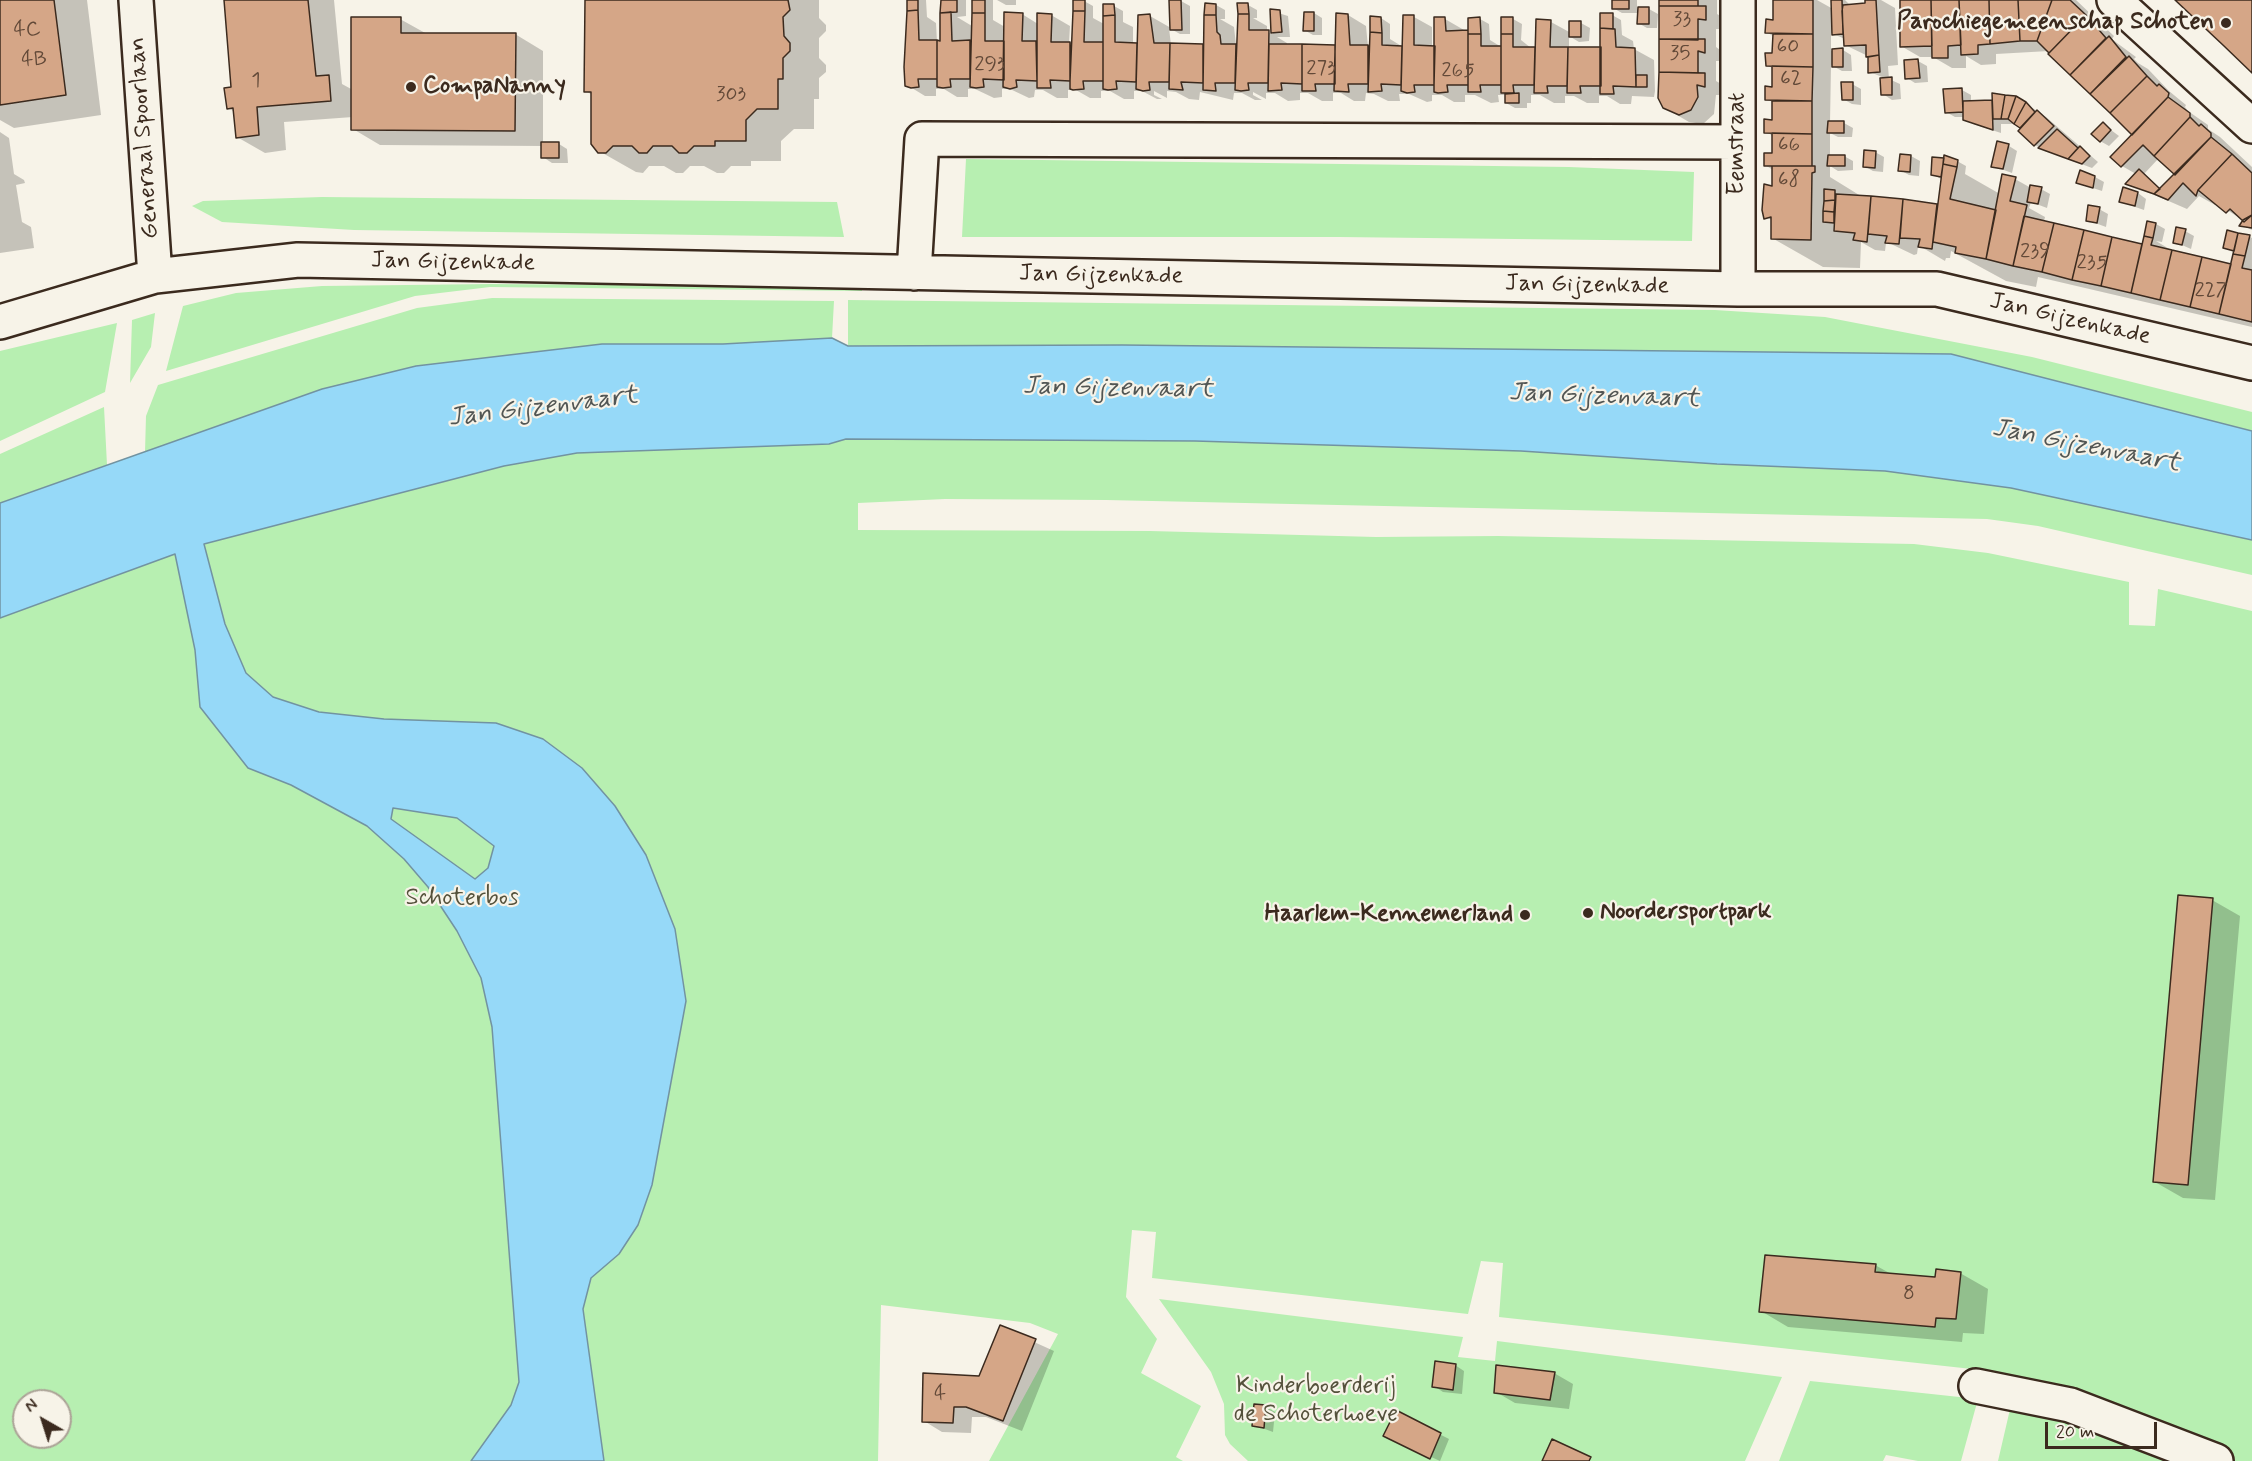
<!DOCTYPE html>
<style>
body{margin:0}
#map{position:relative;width:2252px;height:1461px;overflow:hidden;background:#f7f3e8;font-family:Mynerve,sans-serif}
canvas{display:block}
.north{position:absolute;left:12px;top:1389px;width:60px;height:60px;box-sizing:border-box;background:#f7f3e8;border:2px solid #aca397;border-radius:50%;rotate:321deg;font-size:16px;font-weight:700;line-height:24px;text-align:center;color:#3b2a1e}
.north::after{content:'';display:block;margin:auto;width:21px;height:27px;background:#3b2a1e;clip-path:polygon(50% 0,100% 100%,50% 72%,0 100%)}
.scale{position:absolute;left:2045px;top:1422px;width:112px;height:27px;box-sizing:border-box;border:3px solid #3b2a1e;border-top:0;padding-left:8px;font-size:18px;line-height:21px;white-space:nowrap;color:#3b2a1e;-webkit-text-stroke:4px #f7f3e8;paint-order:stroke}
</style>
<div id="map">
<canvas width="2252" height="1461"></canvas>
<div class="north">N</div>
<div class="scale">20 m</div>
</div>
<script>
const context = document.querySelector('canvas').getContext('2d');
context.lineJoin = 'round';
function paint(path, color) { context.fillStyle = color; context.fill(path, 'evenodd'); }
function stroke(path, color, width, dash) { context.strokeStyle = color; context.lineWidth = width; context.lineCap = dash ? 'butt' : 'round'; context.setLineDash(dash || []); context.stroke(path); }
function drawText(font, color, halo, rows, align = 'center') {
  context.font = font + ' Mynerve,sans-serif'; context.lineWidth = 4.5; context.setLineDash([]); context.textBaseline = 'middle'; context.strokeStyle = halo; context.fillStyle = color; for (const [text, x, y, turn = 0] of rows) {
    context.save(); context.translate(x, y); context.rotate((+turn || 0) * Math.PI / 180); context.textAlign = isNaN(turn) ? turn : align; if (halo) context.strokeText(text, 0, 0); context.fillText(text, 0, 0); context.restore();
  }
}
paint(new Path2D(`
 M966,159l603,8 125,5 -2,69 -353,-4h-377z
 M322,197l515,5 7,35 -490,-7 -132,-8 -30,-16 11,-5z
 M491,284l371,3v4l-372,-4 -75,9 -249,75 17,-65 53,-13 86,-7z
 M492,298l342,3 -2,37 -109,6h-121l-186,22 -94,23 -177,63 1,-36 12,-31 259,-77z
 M848,300l867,10 110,7 207,40 220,55v19l-301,-77 -829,-9 -274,1z
 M155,313l-4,34 -21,36 2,-63z
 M117,323l-12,69 -105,49v-90z
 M104,407l3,58 -107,38v-49z
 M438,421l421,18 336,2 326,10 196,13 168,7 126,17 241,52v35l-214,-49 -51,-7 -881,-19 -161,-1 -87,4v27l292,1 226,6 122,-1 416,8 74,9 141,29v43l26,1 3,-37 94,22v850h-254l13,-56 56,11 7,-27 -93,-19 -482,-53 4,-54 -22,-2 -13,53 -316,-36 4,-46 -24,-2 -6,67 31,42 -16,34 60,33 -25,51 7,4h-194l69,-127 -28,-11 -149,-18 -3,156h-878v-899zM24,1401h36v36h-36z
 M1159,1299l304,38 -5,20 37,4 2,-20 285,36 -37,84h-497l-18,-17 -5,-9 -1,-31 -13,-32z
 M1810,1381l168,18 -17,62h-43l-32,-6 -3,6h-104z`), '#b7efb1');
const water = new Path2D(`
 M832,338l16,8 274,-1 829,9 301,77v109l-241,-52 -126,-17 -168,-7 -196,-13 -326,-10 -349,-2 -17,5 -252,9 -73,13 -300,78 21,80 21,49 27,24 46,15 65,7 112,4 47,16 39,29 33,38 31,49 29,74 11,72 -34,184 -14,40 -19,29 -28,24 -8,31 21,152h-133l40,-56 8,-23 -27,-355 -11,-49 -24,-47 -29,-44 -24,-28 -37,-33 -76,-41 -43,-17 -48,-61 -5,-57 -20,-96 -175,64v-115l322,-114 94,-23 186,-22h121zM393,808l64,10 37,28 -6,22 -13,11 -84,-60z`);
paint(water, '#96d9f8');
stroke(water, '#7293a1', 1.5);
paint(new Path2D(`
 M0,0h87l14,115 -87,13 -14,-8z
 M225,0h109l8,84 11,6 47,-71 27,15h88l28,17v93h16l8,5 1,14h-16l-9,-6v-11l-163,-1 -27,-16v-12l-69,5 2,28 -21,3 -28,-16 -2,-25 -7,-4 5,-19z
 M586,0h233v18l7,7v6l-7,7v20l7,7v7l-7,6v21h-5v30h-20l-13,12v20h-30v5h-20l-7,7h-7l-13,-7h-14l-7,7h-7l-12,-7h-15l-6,7 -7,-1 -37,-21 -7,-56 -6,-4z
 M908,0h18l1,17 9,6 1,19h4l1,-42h24v16l-9,1 15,9 1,-26h20v20l12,7 17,-13 16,10 13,-9 19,11 -1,17h5l10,-42 9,5v12l11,6 10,-18 9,5v11l10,5v17h7l10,-28 21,12 10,-27 9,5v28h-10l-11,-6 2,17h35l10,-40 9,5v9h-5l14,8 2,18h3l9,-40 9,5v8h-4l14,8v6l6,2 -1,-23 16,5 2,21h-13l10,6v3h50l11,-31 18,11 2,21h4l9,-29 9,6v15l13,8 11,-30 18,10v20h4l9,-28 19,11v4h6l10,-15 9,5 1,16 13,8 10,-29 9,5 -1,16 10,8h5l15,-26 20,11 10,-10 9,5 -1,13 -10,1 -10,-6v12l34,1 9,-34 9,5 1,15 11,6 1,8 20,11 1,31 -1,6 -22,-1 -1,8h-11l-13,-8h-8v7h-12l-13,-7h-9v7h-11l-14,-8h-9v8h-4v5h-12l-9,-5v-8h-8l1,7 -8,1 -16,-8h-10v7h-11l-12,-7h-10v6l-5,1 -18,-8h-10l1,7h-12l-14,-7 -8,-1 -1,8h-11l-13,-8h-8v8h-11l-14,-8h-8v7l-12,1 -13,-8h-9v6l-13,-7v3l9,5h-7l-13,-7h-8l-1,7 -33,-8 -1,8 -10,-1 -13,-7 -9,-1v7l-13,-7v4l8,4h-5l-15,-8h-8v8h-10l-14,-8h-9v7h-11l-14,-8h-8v8h-11l-14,-8h-8l-1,7 -5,1 -19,-9h-8v8l-8,1 -19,-9h-7v8h-11l-13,-8h-8v7h-11l-18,-11z
 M997,0h19v5h-10z
 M1613,0h24v9h12l9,5 -1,14h-10l-9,-5 1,-10h-17l-9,-5z
 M1661,0h56v14l7,4v11h-8v18l7,5 1,9h-8v20l7,4v10h-7l-2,19 -11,10 -14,-2 -19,-11 -10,-11z
 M1774,0h43l16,9v-9h12l6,6 16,-1v-5h14l14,8 3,57 -10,1 1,13 11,5 1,15 -9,1 -9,-6 -1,-17 -12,-5v-15l-25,-12v-6l-14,-6v18l12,-1 8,5 1,16h-10l-11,-6 -1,58h14l9,5 -1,9h-14l-8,-4v23h14l9,5v9l-15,1 -8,-5v11l34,21 75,9 2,-28 -9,-5 1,-16 24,3 9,5 -1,8 35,20 15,-15 16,9 10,1 9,5 -3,14 -16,-6 -2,6 16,9 -1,5 100,23 4,-23 8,2 9,5 -3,13 -6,-1 15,9 61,16 3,-13 -10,-6 25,-10 2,1v89l-214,-50 -2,10 -30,-6 -55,-30 -1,7h-4l-1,3 -22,-13 -5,-1 -1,7 -3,1 -23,-11 -5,-1 -1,8 -10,-1 -14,-8 -1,26 -37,-1 -51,-29v-18l-7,-4 8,-28v-18l-8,-5 8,-10v-18l-9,-9 9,-6 1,-19 -7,-4 7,-11v-19l-7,-4 7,-10v-18l-7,-5 7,-11z
 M1902,0h174l38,36 -2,3 5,4 19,14 -2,2 4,4 10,6 21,22 17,14 -1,2 3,4 20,14v4l12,8 32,30v63l-10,-5 4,-3 -30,-19 -1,2 -16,-9 -12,13 -60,-26 9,-9 -14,-8 12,-32 -85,-83 -53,3v10l-15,1 -15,-9v12h-14l-19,-11h-13l-19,-11zM2159,158l17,16 -15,15 -17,-15z
 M1314,13l8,5v17h-9l-9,-5z
 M1918,61l9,5 1,16 -13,1 -8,-5z
 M1852,84l9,5v16l-9,-1 -9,-5z
 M1962,90l9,5v7l54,1 21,14 52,45 -6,6 -48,-18 -9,-5 -19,-21h-15v9l-28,-9 -9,-7h-9l-9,-5z
 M2103,124l16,12 -10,10 -9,-5z
 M0,132l9,6 5,36 10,6 1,3 -9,2 6,37 9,5 3,21 -34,5z
 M2009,146l8,5 -5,22 -19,-7z
 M1875,152l9,5 -1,15 -10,-1 -9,-5z
 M1901,155l10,1 9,5 -1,15 -10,-1 -9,-5z
 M2095,177l9,5 -2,9 -24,-8z
 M2138,193l8,6 -2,11 -23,-8z
 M2099,209l9,5 -2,13 -19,-7z
 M2185,231l9,5 -3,13 -16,-7z
 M2212,900l28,16 -25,284 -32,-2 -28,-16z
 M1875,1265l18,10 43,4 24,-6 28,16 -4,45 -21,-1 -1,9 -174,-15 -27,-16z
 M1001,1327l53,24 -32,80 -36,-14h-14l-1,16 -29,-1 -18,-11 56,-44z
 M1455,1365l9,6 -2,23 -19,-2 -9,-6z
 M1554,1373l19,11 -4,25 -54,-6 -19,-11z
 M1255,1406l11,1 9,5 -2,20 -19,-7z
 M1396,1412l53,27 -9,22 -46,-21z`), '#0003');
const building = new Path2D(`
 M0,0h54l12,95 -66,10z
 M224,0h84l8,76 13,-1 2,26 -74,6 2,28 -23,3 -3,-30 -6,1 -3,-21 7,-1z
 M585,0h203l2,10 -7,7 1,19 6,7v8l-7,7v21h-5v30h-21l-11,11v21h-31v5h-21l-7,7h-8l-7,-7h-19l-6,7h-8l-7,-7h-19l-7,7h-8l-7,-9v-52h-7z
 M907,0h11v10l-11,1z
 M941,0h16v12l-17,1z
 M972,0h13v13h-13z
 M1073,0h12v11h-12z
 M1169,0h12l1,30h-12z
 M1612,0h17v9h-17z
 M1659,0h39v6h-39z
 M1773,0h40v34l-48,-1 1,-14 7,1z
 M1831,0h11l1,34 -11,1z
 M1865,0h11l3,55 -13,2v-12l-22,1 -2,-35 1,-6 22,-2z
 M1900,0h31l1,46 -32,1z
 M1931,0h28l2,45 -13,1v12h-16z
 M1959,0h30l1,44 -12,1v9l-17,1z
 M1989,0h29l2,41 -30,3z
 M2018,0h34l-15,41h-17z
 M2052,0h18l16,15 -37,38 -12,-12z
 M2175,0h77v73l-28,-27z
 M1205,3l11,1v11h-12z
 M1237,3h11l1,11h-11z
 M1103,4h11l1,11 -12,1z
 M1659,6h47v14l-8,-1v21l-39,-1z
 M1638,7h11v17h-12z
 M1270,9l10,1 2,22 -11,1z
 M918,10l1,30h18v39h-19l1,8 -8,1 -6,-2 -1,-19 3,-56z
 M1073,11h12l-1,31h19v39h-20l1,8 -11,1 -3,-1v-8z
 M951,12l1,29 18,-1v39h-20l1,8 -8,1 -6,-1v-47l3,1v-28z
 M1004,12l19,1 -1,28h14l1,40 -21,-1 1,7 -7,2 -7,-2z
 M1304,12h10v19h-11z
 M972,13h13v28h19v39l-21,-1 1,8 -8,1 -6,-1z
 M1037,13l15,1 -1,28h19v39l-20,-1 1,8h-14z
 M1336,13l12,1 2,31h18v39h-20l1,8 -15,-1z
 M1600,13h13v16l-13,-1z
 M1150,14l4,29h16l-1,39h-20l1,8 -7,1 -7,-2 2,-74z
 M1238,14h11v16h20l-1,53h-20l1,7 -8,1 -6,-1z
 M1115,15v27l22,1 -1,39 -20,-1 1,8 -9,1 -5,-1v-73z
 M1204,15h12l1,17 3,3 1,9h15l-1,39h-20l1,8 -13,-1z
 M1403,15h11v30l21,1 -1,39h-20l1,7 -8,1 -6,-2z
 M2086,15l20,23 -36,37 -22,-21z
 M1370,16l11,1 1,16 -12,-1z
 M351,17h50v16h115l-1,98 -164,-1z
 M1434,17h11l1,14 22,-1v55h-21l1,7 -10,1 -4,-1z
 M1480,17l1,17h-13v-16z
 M1501,17h12v17h-12z
 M1536,19l15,1 -1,27h18l-1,39h-20l1,7h-14z
 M1569,21h12v16h-12z
 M1600,28l15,1 1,18 19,1 1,39 -23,-1 1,8h-14z
 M1370,32l12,1v12l20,1 -1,39 -20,-1 1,7 -14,1z
 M1468,34h13v12h20v39h-21l1,7h-13z
 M1501,34h12v13h22l-1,38h-21l1,8h-13z
 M1773,34h40v33l-47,-1 -1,-13h7z
 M2109,36l17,21 -36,37 -20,-19z
 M1659,39h46v14l-7,-2v22l-39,-1z
 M1170,43l33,1v39l-22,-1 2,8 -14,-1z
 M1269,44h33v40l-21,-1 1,7 -14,1z
 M1302,44l33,1v39h-20l1,7h-14z
 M1568,47h33v39h-21l1,7h-14z
 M1843,48v19h-11v-18z
 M1879,55l1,17 -12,1v-16z
 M2129,56l18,20 -37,37 -20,-19z
 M1918,59l2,19 -15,1 -1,-19z
 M1772,66l41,1 -1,34 -47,-1v-14l7,1z
 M1659,72l46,1v14l-8,-2 1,12 -7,13 -12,5 -16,-7 -5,-10z
 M1636,75h11v12h-11z
 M2147,76l10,10 2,-2 10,9 -1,4 -36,38 -22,-22z
 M1892,77v18h-11l-1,-17z
 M1841,82h12v18h-11z
 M1962,88l1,24 -18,1 -2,-24z
 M1519,93v10h-14v-9z
 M1992,93l13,2 -4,24h-8z
 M2005,95l11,1 -8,23h-7z
 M2016,96l10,6 -12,22 -6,-5z
 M2168,97l22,16v4l-36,39 -11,-11 -22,22 -11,-10z
 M1992,100l1,30 -30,-10v-19z
 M1772,101h40v33l-48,-1v-14l8,1z
 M2026,102l9,10 -15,16 -6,-4z
 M2037,110l17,16 -20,20 -16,-15z
 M2190,117l9,9 2,-2 10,9v4l-36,38 -21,-19z
 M1828,121h16v12h-17z
 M2103,122l8,8 -11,12 -9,-8z
 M2057,129l21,19 -10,11 -30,-11z
 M1772,133l40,1v32h-48v-13h8z
 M2211,137l21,17 -34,36 -2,6 -13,-13 -15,17 -14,-6z
 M1997,141l12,3 -6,25 -12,-2z
 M541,142h18v16h-18z
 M2080,146l10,10 -8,8 -14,-5z
 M1864,150l12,1 -1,17 -12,-1z
 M1900,154l11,1 -1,17 -12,-1z
 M2232,154l20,19v42l-8,7 -14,-13 -4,4 -28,-23z
 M1828,155h17v11h-18z
 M1944,155l14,5 -1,7 -14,-3z
 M1932,157l12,1 -3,19 -10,-2z
 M1943,164l14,3 -7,32 46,11 -10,49 -31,-6 1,-6 -23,-5z
 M1772,166h43v6l-3,1 -1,67 -40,-1v-22l-7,2 -2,-9 2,-26 8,2z
 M2139,169l21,20 -6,5 -29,-10z
 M2080,170l15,6 -2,12 -17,-5z
 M2002,174l14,3 -6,24 17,4 -14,61 -27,-7z
 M2030,185l12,2 -4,17 -11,-2z
 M2123,187l15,5 -3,14 -16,-4z
 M1824,189l11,1v10l-11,1z
 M1836,194l35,2 -4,46 -14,-2 2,-7 -21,-2z
 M1871,196l32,3 -4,45 -14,-1 2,-7 -19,-2z
 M1903,199l34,5 -5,45 -14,-2 2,-8 -20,-1z
 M1835,200l-1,12 -11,-1 1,-10z
 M2088,205l12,2 -3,16 -11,-2z
 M1823,211l11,1v11l-11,-1z
 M2252,215v13l-13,-2 4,-6z
 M2024,216l30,7 -12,49 -29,-6z
 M2147,221l9,2 -3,15 -9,-2z
 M2054,223l30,7 -12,50 -30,-8z
 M2176,227l10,2 -4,16 -9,-2z
 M2084,230l28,7 -11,49 -29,-6z
 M2227,230l11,3 -4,18 -11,-3z
 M2238,233l12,2 -5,21 -12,-2z
 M2144,236l9,2 -2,7 21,5 -12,50 -29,-7z
 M2112,237l30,7 -11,49 -30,-7z
 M2172,250l30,7 -12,50 -30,-7z
 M2233,254l12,2 -3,12 10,2v52l-33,-8z
 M2202,257l29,7 -12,50 -29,-7z
 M2178,895l35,3 -25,287 -35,-3z
 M1765,1255l111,9 -1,8 60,5 1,-8 25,3 -5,47 -20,-1 -1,9 -176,-15z
 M1000,1325l36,14 -33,82 -37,-14h-12l-1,16 -31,-1 1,-49 56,3z
 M1435,1361l21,3 -3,26 -21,-3z
 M1496,1365l59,7 -5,28 -56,-7z
 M1254,1404l12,1 -2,23 -12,-2z
 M1396,1410l45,23 -11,26 -47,-23z
 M1552,1439l39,18 -2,4h-47z`);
paint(building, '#d5a687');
stroke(building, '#3b2a1e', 1.5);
const minor = new Path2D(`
 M136,0l19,276
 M2114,0l138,126
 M914,273l8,-134 816,3
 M1738,289v-289
 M0,322l155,-46 143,-16 1440,29h199l315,74
 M1976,1386l94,19 146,56`);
stroke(minor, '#3b2a1e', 38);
stroke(minor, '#f7f3e8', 33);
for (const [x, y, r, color] of [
 [2226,23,6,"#3b2a1e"],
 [411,87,6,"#3b2a1e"],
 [1588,913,6,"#3b2a1e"],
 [1525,915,6,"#3b2a1e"]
]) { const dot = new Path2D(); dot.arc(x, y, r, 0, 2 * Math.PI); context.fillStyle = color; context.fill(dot); stroke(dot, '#f7f3e8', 2); }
drawText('21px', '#624938', null, [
 ["33",1682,21],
 ["4C",27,31],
 ["60",1788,48],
 ["35",1680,55],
 ["4B",34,61],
 ["293",990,66],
 ["273",1321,70],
 ["265",1458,72],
 ["62",1791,80],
 ["1",256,82],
 ["303",731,96],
 ["66",1789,146],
 ["68",1789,181],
 ["239",2035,253],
 ["235",2092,264],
 ["227",2211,292],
 ["8",1909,1295],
 ["4",940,1395]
]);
drawText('bold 24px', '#3b2a1e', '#f7f3e8', [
 ["Parochiegemeenschap Schoten",2214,23],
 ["CompaNanny",423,87,"left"],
 ["Noordersportpark",1600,913,"left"],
 ["Haarlem-Kennemerland",1513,915]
], 'right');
drawText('24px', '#3b2a1e', '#f7f3e8', [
 ["Generaal Spoorlaan",145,138,-94],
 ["Eemstraat",1738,144,-90],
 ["Jan Gijzenkade",453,263,1],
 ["Jan Gijzenkade",1101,276,1],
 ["Jan Gijzenkade",1587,286,1],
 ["Jan Gijzenkade",2070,320,13]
]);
drawText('24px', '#54513b', '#f7f3e8', [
 ["Schoterbos",462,899],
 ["Kinderboerderij",1316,1387],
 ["de Schoterhoeve",1316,1415]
]);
drawText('italic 26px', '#525654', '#f7f3e8', [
 ["Jan Gijzenvaart",1118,389,1],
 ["Jan Gijzenvaart",1604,397,2],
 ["Jan Gijzenvaart",543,408,-7],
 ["Jan Gijzenvaart",2086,447,11]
]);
</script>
